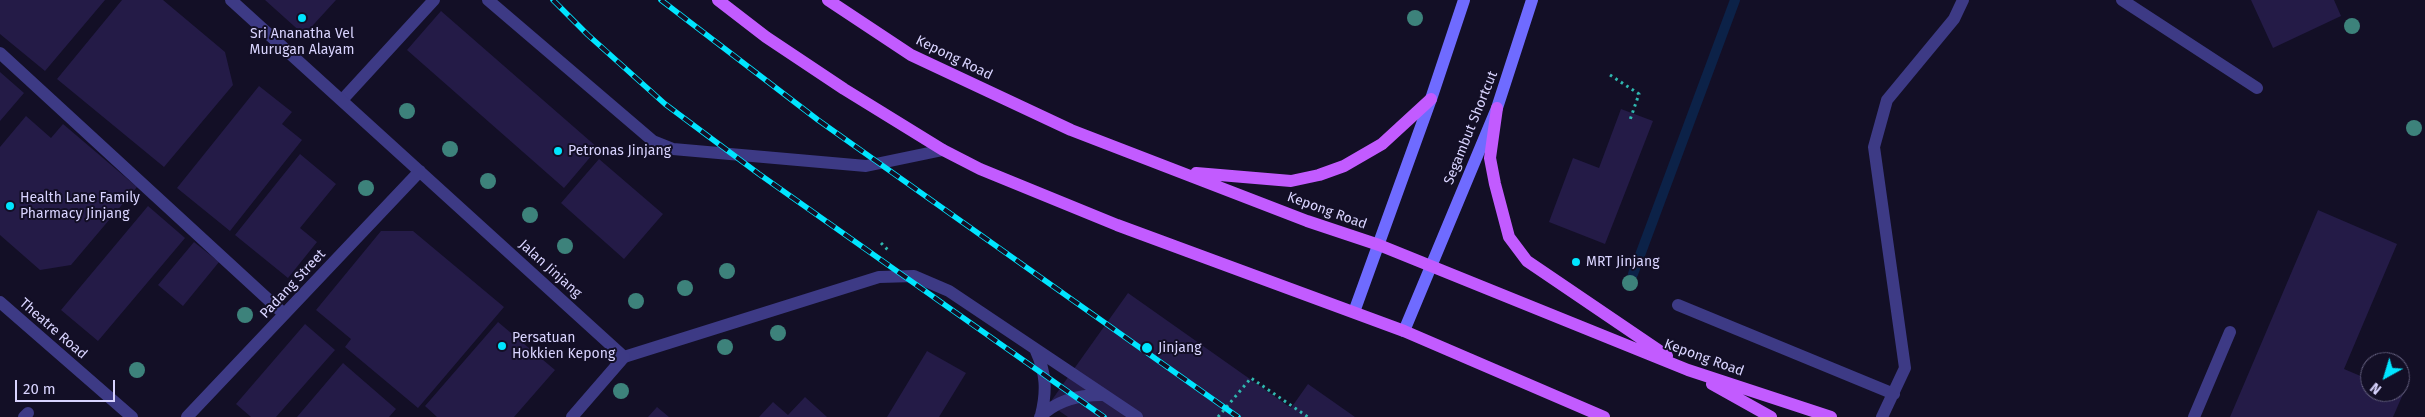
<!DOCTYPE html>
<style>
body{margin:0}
#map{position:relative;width:2425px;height:417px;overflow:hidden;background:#130f26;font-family:"Fira Sans",sans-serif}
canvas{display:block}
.north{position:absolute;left:2360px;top:352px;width:50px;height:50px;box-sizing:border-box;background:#130f26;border:1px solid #625e7d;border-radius:50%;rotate:219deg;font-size:14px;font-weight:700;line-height:20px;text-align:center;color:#d9d4ff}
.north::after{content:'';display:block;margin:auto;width:18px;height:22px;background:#00e5ff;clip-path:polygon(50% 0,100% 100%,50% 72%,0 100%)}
.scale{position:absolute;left:15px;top:380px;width:100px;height:22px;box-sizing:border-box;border:2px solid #d9d4ff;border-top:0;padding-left:6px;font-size:15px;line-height:18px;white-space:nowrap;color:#d9d4ff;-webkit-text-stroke:4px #130f26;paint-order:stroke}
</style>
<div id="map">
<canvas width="2425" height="417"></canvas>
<div class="north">N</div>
<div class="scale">20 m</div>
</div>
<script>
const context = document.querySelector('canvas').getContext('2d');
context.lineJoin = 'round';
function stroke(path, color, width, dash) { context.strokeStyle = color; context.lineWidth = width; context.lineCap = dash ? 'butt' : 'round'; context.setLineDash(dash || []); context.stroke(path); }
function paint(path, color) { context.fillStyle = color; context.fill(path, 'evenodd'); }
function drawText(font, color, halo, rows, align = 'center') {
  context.font = font + ' "Fira Sans",sans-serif'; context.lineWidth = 4; context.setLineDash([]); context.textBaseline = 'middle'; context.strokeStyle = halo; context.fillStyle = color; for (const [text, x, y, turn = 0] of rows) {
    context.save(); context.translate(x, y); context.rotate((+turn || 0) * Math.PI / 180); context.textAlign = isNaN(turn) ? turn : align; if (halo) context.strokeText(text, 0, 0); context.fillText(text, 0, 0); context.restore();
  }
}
stroke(new Path2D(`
 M1633,274l102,-274`), '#0c2248', 10);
paint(new Path2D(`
 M0,0h105l-60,71 -45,-37z
 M122,0h41l62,52 8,33 -69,82 -107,-88z
 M265,0h71l-32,35z
 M2251,0h83l7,16 -68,32z
 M441,11l157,137 -34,40 -157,-138z
 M0,72l24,21 -24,28z
 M259,86l33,26 -10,12 20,16 -72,91 -53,-43z
 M1621,109l32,12 -48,123 -56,-22 24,-64 26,10z
 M26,116l25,22 12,-14 74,63 -66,78 -31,5 -40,-35v-88z
 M300,154l36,30 -36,44 17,14 -29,36 -53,-43z
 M599,159l64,55 -39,45 -63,-56z
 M148,206l37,32 -87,103 -37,-31z
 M2318,210l79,34 -53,125 26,11v12l33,2 -10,23h-163z
 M381,231h32l91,76 -86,101 -73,-61 6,-8 -35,-29z
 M194,242l25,20 -36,44 -25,-21z
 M1128,293l163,115 17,-24 47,33h-287l-19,-13z
 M498,322l57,48 -41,47h-77l-12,-11z
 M305,324l30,26 -59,67h-25l-15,-13z
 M927,351l39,22 -27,44h-52z
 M343,363l53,46 -7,8h-92z
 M805,397l22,20h-68l14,-15 15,13z
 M657,407l12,10h-21z`), '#241b47');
stroke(new Path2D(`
 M1610,75l29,19 -9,26
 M881,243l9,9
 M1218,417l33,-39 57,39`), '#2fb8b0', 3, [2.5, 4]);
stroke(new Path2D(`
 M488,0l165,141 20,8 193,17 77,-16
 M2122,0l135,88
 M0,53l284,261
 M343,99l91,-99
 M1678,305l216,89
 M1036,351c10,22 11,40 5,64
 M624,357l255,-80 35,-1 35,15 188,126
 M24,417l4,-4
 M1040,417c17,-17 38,-22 61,-22
 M1882,417l23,-49 -31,-221 13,-47 67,-81 9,-19
 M2194,417l36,-85`), '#3d3a85', 12);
stroke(new Path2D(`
 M231,0l393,357 -52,60
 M0,302l132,115
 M187,417l233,-246`), '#3d3a85', 12);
stroke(new Path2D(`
 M1354,312l77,-213 33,-99
 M1404,331l93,-223 35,-108`), '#6f6bff', 12);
stroke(new Path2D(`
 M718,0l48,37 78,52 99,61 37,19 137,56 287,106 200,86
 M828,0l83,55 160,75 236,91 72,24 309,125 143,47
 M1497,108l-7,50 5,26 14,53 18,24 140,95
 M1196,173l95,8 28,-6 25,-9 38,-22 49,-45
 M1712,384l59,33`), '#c25bff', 12);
const rail = new Path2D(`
 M553,0l35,35 77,69 94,70 345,243
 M661,0l157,120 420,297`);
stroke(rail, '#00e5ff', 5.5);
stroke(rail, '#130f26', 4, [11]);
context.fillStyle = '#3d827b';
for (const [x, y] of [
 [1415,18],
 [2352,26],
 [407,111],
 [2414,128],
 [450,149],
 [488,181],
 [366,188],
 [530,215],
 [565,246],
 [727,271],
 [1630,283],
 [685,288],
 [636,301],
 [245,315],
 [778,333],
 [725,347],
 [137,370],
 [621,391]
]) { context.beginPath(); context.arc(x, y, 8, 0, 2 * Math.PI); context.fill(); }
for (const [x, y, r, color] of [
 [302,18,5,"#00e5ff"],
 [558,151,5,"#00e5ff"],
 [10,206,5,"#00e5ff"],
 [1576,262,5,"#00e5ff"],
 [502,346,5,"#00e5ff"],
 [1147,348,6,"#00e5ff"]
]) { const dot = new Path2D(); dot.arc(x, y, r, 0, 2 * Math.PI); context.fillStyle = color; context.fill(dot); stroke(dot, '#130f26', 2); }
drawText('14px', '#d9d4ff', '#130f26', [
 ["Sri Ananatha Vel",302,34,"center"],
 ["Murugan Alayam",302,50,"center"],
 ["Petronas Jinjang",568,151],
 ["Health Lane Family",20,198],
 ["Pharmacy Jinjang",20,214],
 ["MRT Jinjang",1586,262],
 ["Persatuan",512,338],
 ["Hokkien Kepong",512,354],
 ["Jinjang",1158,348]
], 'left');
drawText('14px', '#d9d4ff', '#130f26', [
 ["Kepong Road",954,58,26],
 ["Segambut Shortcut",1471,128,-68],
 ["Kepong Road",1327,211,20],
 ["Jalan Jinjang",550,269,42],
 ["Padang Street",293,284,-47],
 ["Theatre Road",53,329,41],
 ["Kepong Road",1704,358,20]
]);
</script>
